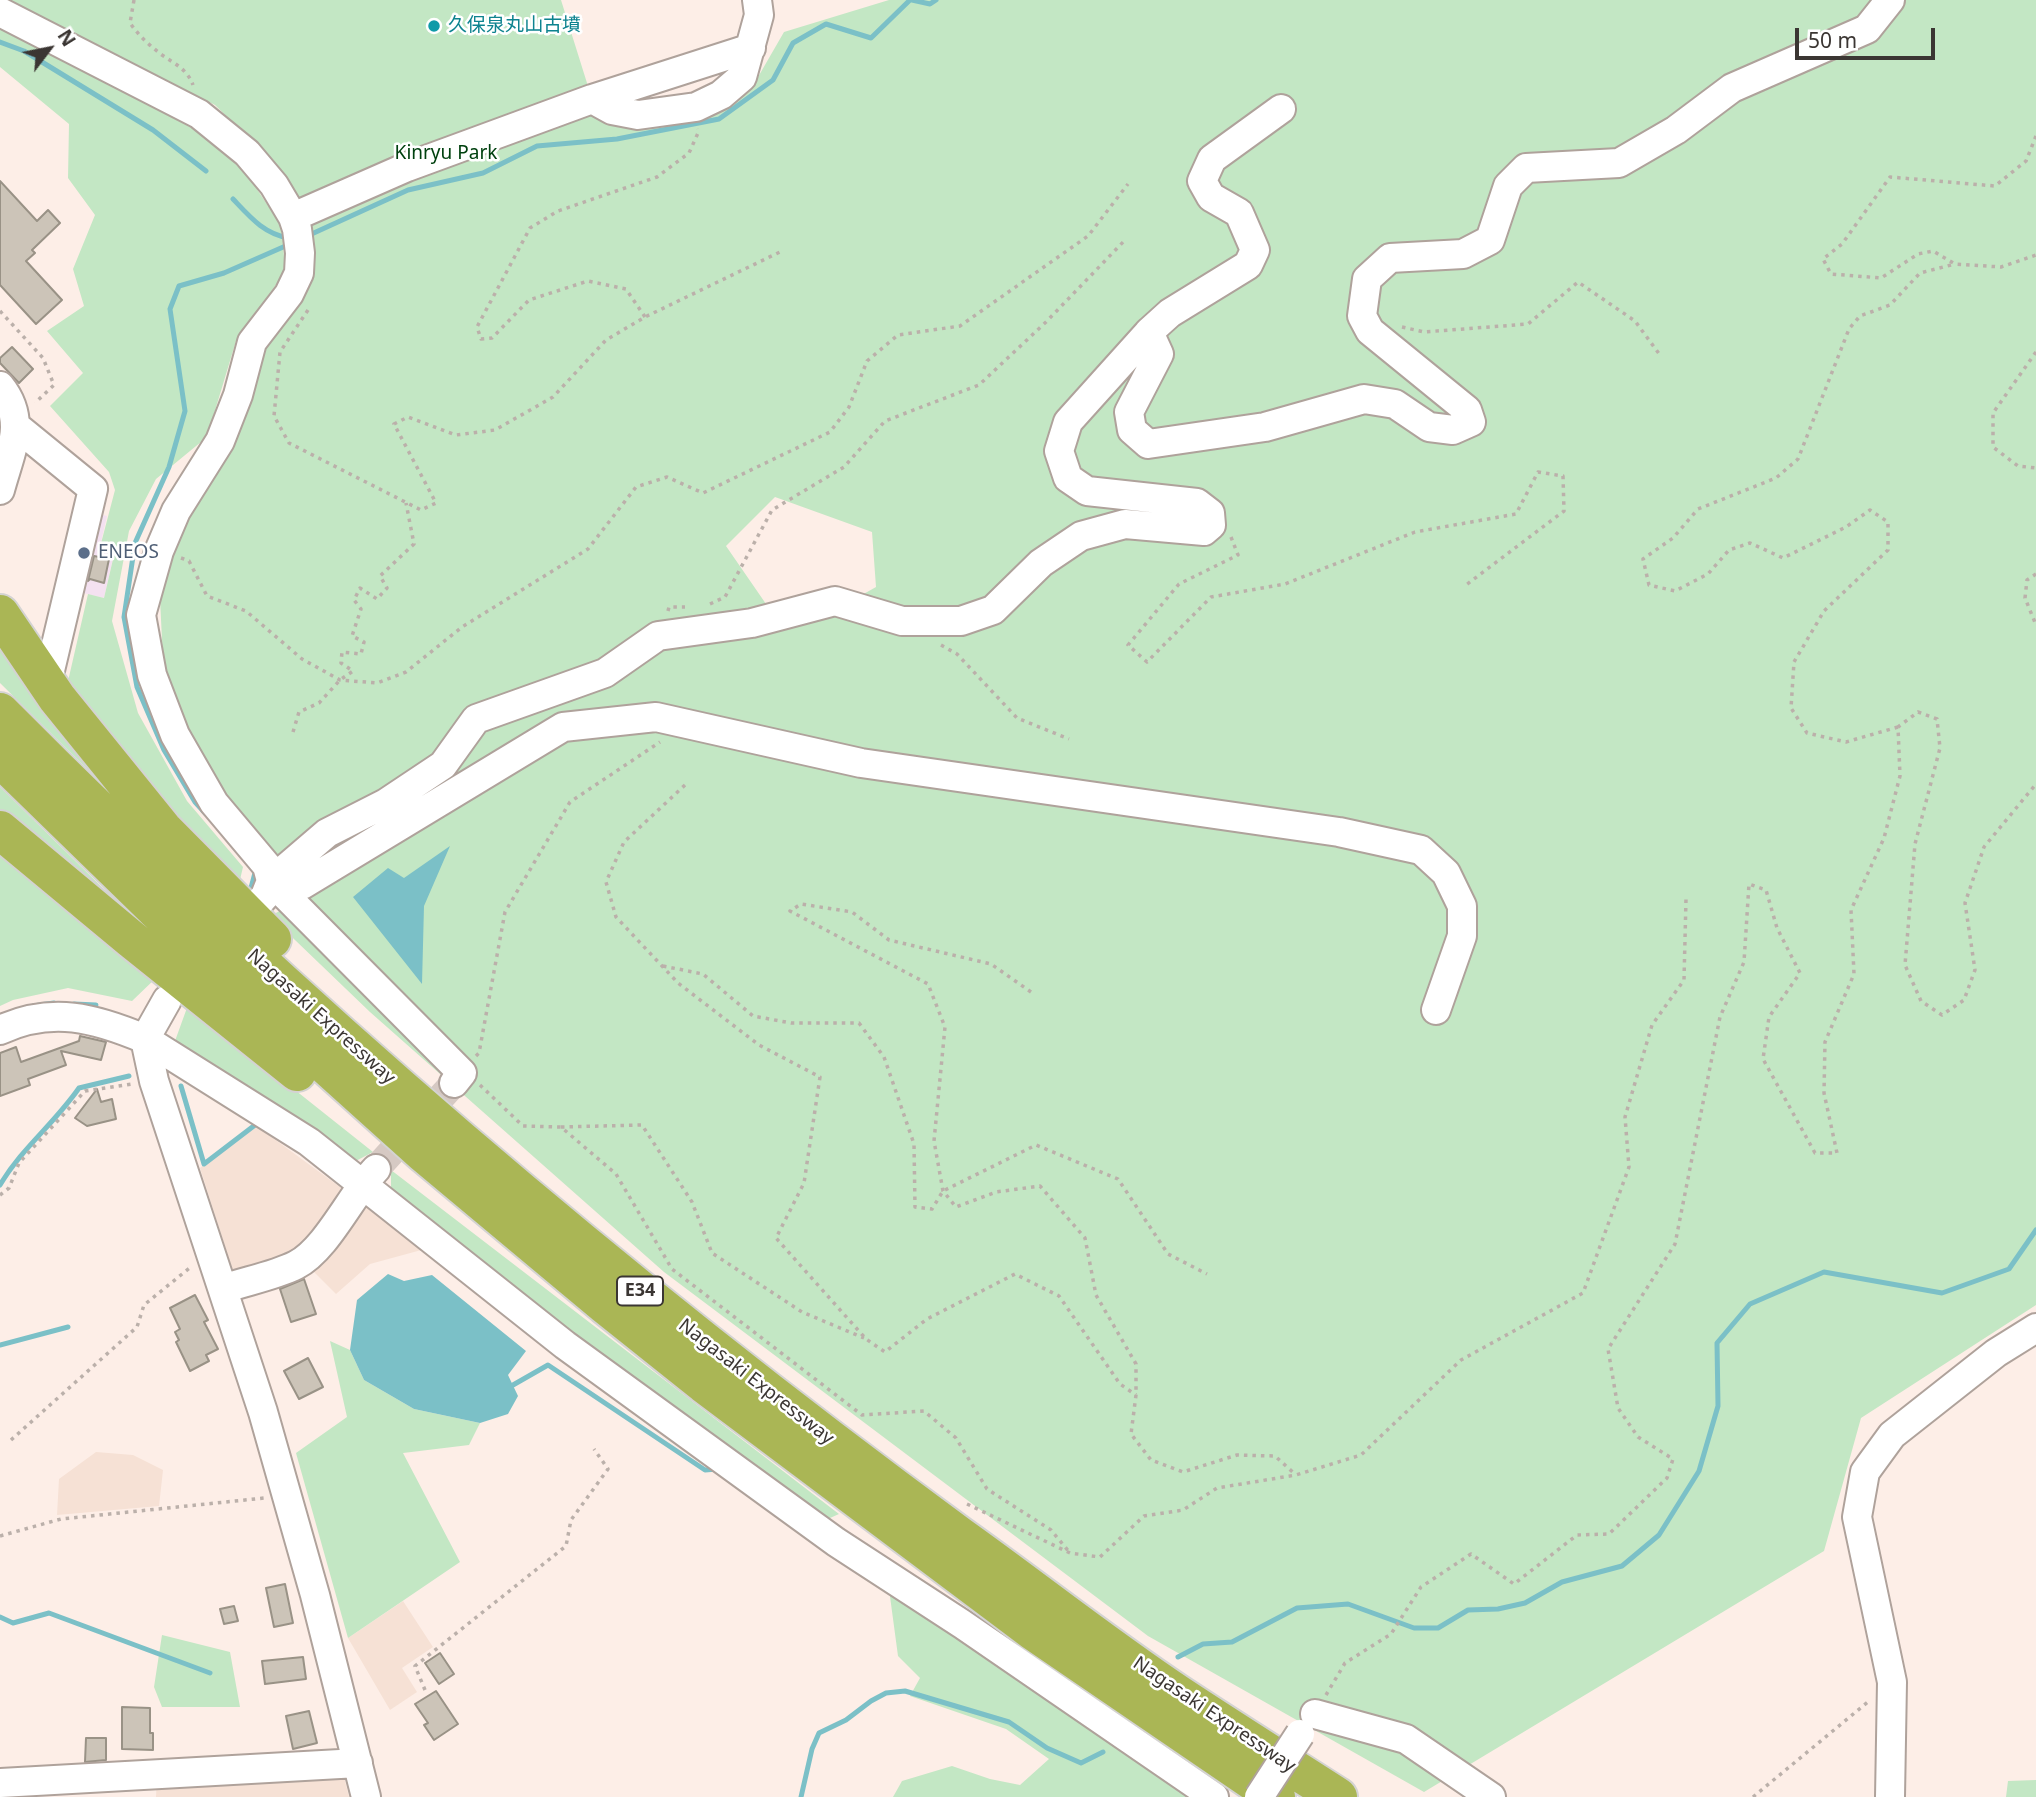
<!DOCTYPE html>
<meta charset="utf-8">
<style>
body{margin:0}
#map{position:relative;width:2036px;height:1797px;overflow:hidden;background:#fdeee7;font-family:"Noto Sans",sans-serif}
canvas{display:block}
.north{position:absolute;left:14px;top:14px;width:70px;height:70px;-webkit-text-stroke:5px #fff;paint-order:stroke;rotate:58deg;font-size:19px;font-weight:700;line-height:28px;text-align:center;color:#3b3633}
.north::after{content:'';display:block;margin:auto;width:24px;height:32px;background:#3b3633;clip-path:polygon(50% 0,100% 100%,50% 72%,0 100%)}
.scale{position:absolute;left:1795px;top:28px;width:140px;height:32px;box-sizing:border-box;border:4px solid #3b3633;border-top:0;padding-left:9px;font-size:21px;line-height:24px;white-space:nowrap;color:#3b3633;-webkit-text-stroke:5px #fff;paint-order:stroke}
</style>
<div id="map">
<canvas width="2036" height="1797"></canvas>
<div class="north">N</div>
<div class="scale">50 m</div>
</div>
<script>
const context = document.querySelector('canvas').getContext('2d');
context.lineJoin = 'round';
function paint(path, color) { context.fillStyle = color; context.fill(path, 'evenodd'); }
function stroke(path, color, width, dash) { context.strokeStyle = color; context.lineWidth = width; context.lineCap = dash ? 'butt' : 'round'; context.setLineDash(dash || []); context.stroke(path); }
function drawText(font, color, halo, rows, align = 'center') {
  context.font = font + ' "Noto Sans","Noto Sans JP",sans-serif'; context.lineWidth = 5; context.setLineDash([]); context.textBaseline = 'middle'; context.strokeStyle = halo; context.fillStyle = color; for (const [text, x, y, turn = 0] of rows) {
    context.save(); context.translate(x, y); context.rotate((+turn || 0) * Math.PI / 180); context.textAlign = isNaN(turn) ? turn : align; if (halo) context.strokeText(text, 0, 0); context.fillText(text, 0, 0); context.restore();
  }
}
paint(new Path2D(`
 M73,508l34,8 -8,35 15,3 -10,44 -50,-12z`), '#f4e1f1');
paint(new Path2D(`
 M255,1125l170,124 -55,15 -34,30 -36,-36 -64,23 -36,-113z
 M96,1452l37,3 30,15 -4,36 -102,9 2,-36z
 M403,1601l30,46 -31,21 15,24 -27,18 -42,-72z
 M340,1761l9,36h-193l1,-23z`), '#f6e1d5');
paint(new Path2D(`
 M8,0h553l31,99 107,17 55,-32 30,-52 105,-32h1147v1305l-175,113 -37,133 -400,241 -276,-156 -484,-364 -294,-260 -100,-96 33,-17 -77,-95 -33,-55 -30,-89 -3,-61 17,-61 133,-316 -30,-53 -65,-64zM775,497l97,35 4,55 -53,30h-48l-49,-71z
 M0,26l207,110 42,41 33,50 3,45 -49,69 -29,96 -51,42 -27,52 -17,90 26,92 49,88 56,66 -5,21 -172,-198 22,-96 16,4 10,-43 -15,-4 16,-61 -6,-18 -59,-66 33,-33 -36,-42 37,-25 -11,-37 22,-54 -27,-37 1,-54 -69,-57z
 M0,645l158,194 -158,-156z
 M0,787l168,165 -168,-130z
 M0,843l157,134 -25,24 -64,-13 -55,12 -13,6z
 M188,1005l185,147 -23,12 -175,-123z
 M391,1170l448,344 -18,8 -430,-330z
 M330,1341l20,9 14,30 50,29 66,14 -11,22 -66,8 57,109 -112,76 -52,-185 51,-36z
 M889,1589l300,205 -2,3h-294l9,-16 50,-15 38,13 30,6 29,-26 -43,-30 -96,-33 10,-18 -22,-22z
 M162,1635l68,17 10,55h-78l-8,-20z
 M2036,1780v17h-30l2,-16z`), '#c3e7c4');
paint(new Path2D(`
 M450,846l-26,60 -2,78 -69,-87 35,-29 16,10z
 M388,1274l16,7 28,-6 94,76 -18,24 10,21 -10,18 -28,9 -66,-14 -50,-29 -14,-30 7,-50z`), '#7bc0c7');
stroke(new Path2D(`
 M912,0l18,4 6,-4
 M0,42l24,9 129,79 53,41
 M233,199c17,18 31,35 56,39
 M305,237l103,-47 75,-17 54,-27 80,-7 102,-20 54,-39 20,-37 33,-19 45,14 39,-38
 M206,814l-11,-12 -31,-52 -27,-63 -13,-70 11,-74 34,-76 16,-56 -15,-102 9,-23 45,-13 66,-29
 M251,888l4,-15 -2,-4
 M74,1004l22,1
 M33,1006l21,-3
 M181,1086l23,78 51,-39
 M0,1185c22,-37 54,-61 79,-97l50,-12
 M0,1345l68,-18
 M513,1385l35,-20 157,105 12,-1
 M0,1617l13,6 36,-10 161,60
 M1178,1657l25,-13 29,-2 65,-34 51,-4 66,24h24l30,-18 30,-1 27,-6 37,-21 60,-16 37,-31 40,-64 19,-65 -1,-63 33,-39 74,-32 118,21 67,-24 27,-39
 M801,1797l11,-48 7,-16 27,-13 25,-19 15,-8 19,-2 104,31 38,26 34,15 22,-11`), '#7bc0c7', 5);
const building = new Path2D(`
 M0,181l37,40 11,-11 12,13 -28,27 3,3 -9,8 36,39 -26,24 -36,-39z
 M12,347l21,22 -14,14 -19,-20v-5z
 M94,556l15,3 -5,24 -14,-4 -2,2z
 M80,1036l26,6 -5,18 -40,-9 5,14 -38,14 2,6 -30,11v-43l16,-6 5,15 58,-21z
 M97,1089l4,13 11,-3 4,20 -29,7 -12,-8z
 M304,1279l12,35 -25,8 -11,-33z
 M195,1295l13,25 -4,2 14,27 -12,6 3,6 -19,10 -14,-29 3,-2 -4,-8 5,-3 -10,-21z
 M308,1358l15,29 -24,12 -15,-28z
 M285,1584l8,39 -19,4 -8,-39z
 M234,1606l4,15 -14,3 -4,-15z
 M440,1653l14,21 -15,10 -14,-21z
 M303,1657l3,22 -41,5 -3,-23z
 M436,1691l22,33 -24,16 -10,-15 4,-2 -13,-19z
 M122,1707l28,1v25h3v17l-31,-1z
 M309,1711l8,32 -24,6 -7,-33z
 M86,1738h20v22l-21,2z`);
paint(building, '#ccc4b8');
stroke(building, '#999286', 2);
stroke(new Path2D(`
 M376,1169l78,-86`), '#d6c9c3', 28, [28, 14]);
const minor = new Path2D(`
 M0,12l199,102 48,39 27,32 19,32 4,12 3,24 -1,20 -10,21 -37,48 -14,53 -18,46 -44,70 -17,40 -18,64 11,60 23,60 39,68 53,63 4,15 191,192 -8,10
 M592,99l20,11 26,5 58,-8 25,-12 21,-18 17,-62 -2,-15
 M293,217l114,-50 185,-68 159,-51
 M1149,332l21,-19 78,-48 7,-15 -16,-37 -28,-16 -9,-16 10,-22 69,-50
 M0,386c28,35 10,66 0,104
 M17,427l76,62 -46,194
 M271,881l31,4 261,-158 93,-10 205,46 478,69 82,18 25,23 16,33v30l-26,74
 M256,906l9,-10 6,-15 56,-48 59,-30 57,-38 33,-46 129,-46 53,-37 94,-13 83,-22 67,20h59l32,-11 48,-47 40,-27 44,-12 79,7 7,-6 -1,-12 -13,-10 -110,-12 -19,-13 -9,-27 9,-29 81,-90 10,22 -30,58 3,18 16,14 117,-17 99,-28 31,5 34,23 24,3 18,-8 -4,-12 -97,-79 -8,-15 5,-37 23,-21 73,-4 27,-14 18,-54 18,-18 93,-5 57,-33 56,-42 135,-59 23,-29
 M167,1000l-22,39 9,42 109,331 52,183 51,202
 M0,1030c52,-24 95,-12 145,9l164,103 256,203 271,197 126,82 252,173
 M223,1289c23,-8 51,-13 73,-24 31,-16 55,-70 80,-96
 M1315,1714l91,25 85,58
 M0,1783l358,-20
 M1890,1797l2,-115 -35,-165 8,-45 27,-37 104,-82 40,-25`);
const highway = new Path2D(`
 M0,614l57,84 106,131 109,110
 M0,712c298,300 619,574 960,824 73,52 143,108 218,158 53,35 107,69 160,103
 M0,758l155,151 136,125 132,119 182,152 99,79 329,247 243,166
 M0,830l131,109 166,133`);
stroke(minor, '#afa29b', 32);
stroke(highway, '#d4d3d2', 42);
stroke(new Path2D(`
 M134,0l-4,23c9,13 19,22 32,32 13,9 25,14 31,30
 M2036,136l-10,25 -31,25 -105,-9 -48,67 -19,15 8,15 50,4 37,-24 15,-3 22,13 46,3 35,-12
 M308,310l-28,42 -6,64 15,27 132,67 15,-7 -42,-79 14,-7 48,18 39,-5 58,-33 53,-57 39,-23 137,-66
 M0,311l43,47 11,27 -19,18
 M645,317l-19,-28 -38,-8 -59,19 -37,38 -11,1 -4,-12 53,-99 28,-17 99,-34 32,-24 9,-20 -1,-4
 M1402,327l22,5 104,-8 50,-42 57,39 25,34
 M2036,352l-43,61v34l25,19 18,2
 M1231,537l7,18 -59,29 -51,61 19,17 64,-65 74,-13 130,-52 101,-18 22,-42 25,4 1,35 -98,74
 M181,558l8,3 18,35 39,15 56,48 38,21 37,3 29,-11 56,-45 126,-78 48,-62 31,-10 36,16 127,-61 19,-25 18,-46 31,-26 62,-9 128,-90 40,-52
 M2036,574l-9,6 -2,18 11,27
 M710,604l15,-7 47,-87 72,-43 41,-46 94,-36 67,-63 80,-83
 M668,611l1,-4h16
 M941,645l16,9 60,64 52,21
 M1898,727l-52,15 -39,-9 -16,-25 3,-46 30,-51 64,-61v-28l-18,-12 -24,17 -63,31 -33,-15 -21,7 -21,24 -33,17 -26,-6 -6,-26 30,-21 25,-29 78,-31 22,-19 51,-130 11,-13 30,-11 30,-32 35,-9
 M293,732l6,-20 20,-9 21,-23 13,-9 -12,-8 1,-11 19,2 3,-12 -12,-6 9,-27 -7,-9 6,-12 17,11 10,-11 -7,-12 34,-32 -8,-41
 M685,785l-61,57 -18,40 10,35 62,66 81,62 61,32 -16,106 -28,55 90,101 19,13 42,-33 88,-45 44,22 61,88 16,11
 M663,966l40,8 50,42 38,7h68l25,34 30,87 1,63 17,2 11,-18 93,-46 82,34 50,75 39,20
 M1031,992l-40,-28 -102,-24 -37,-28 -51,-8 -11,7 138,73 17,43 -11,114 9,50 13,16 40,-15 44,-6 45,52 11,57 40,69v31l-5,39 20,26 32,12 54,-17 38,1 21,19
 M476,1056l3,-3 26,-141 65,-110 90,-60
 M480,1085l43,41 38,1 55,47 56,95 190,146 62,-4 32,27 31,51 64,41 19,23
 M561,1127l81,-2 50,77 20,51 90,59 62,26
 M0,1195l9,-7 10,-25 66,-72 47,-7
 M11,1440l126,-113 7,-22 48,-39
 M967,1504l103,49 30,4 44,-41 39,-6 34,-22 79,-13 65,-20 100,-95 122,-67 46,-126 -4,-50 27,-92 32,-45 2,-81
 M0,1536l61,-17 203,-21
 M425,1690l-10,-24 151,-120 5,-26 37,-51 -14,-20
 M1326,1695l19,-32 46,-29 30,-47 50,-33 43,30 63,-49 32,-1 58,-56 6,-19 -35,-22 -20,-29 -10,-59 67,-105 45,-227 24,-55 5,-78 17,6 11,38 23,45 -31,44 -6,42 52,94h22l-13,-60 1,-51 29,-68 -3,-64 33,-72 16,-62 -2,-49 20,-15 19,7 3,29 -25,96 -10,121 16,36 21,14 22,-15 11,-30 -10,-67 19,-56 52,-63
 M1753,1797l116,-96`), '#bbb0aa', 3.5, [3.5, 5]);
stroke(minor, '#fff', 28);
stroke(highway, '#aab655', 38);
const minorBridge = new Path2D(`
 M1259,1797l41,-63`);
stroke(minorBridge, '#afa29b', 32, []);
stroke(minorBridge, '#fff', 28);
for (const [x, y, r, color] of [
 [434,26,7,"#0f9aa8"],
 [84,553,7,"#5c6f8a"]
]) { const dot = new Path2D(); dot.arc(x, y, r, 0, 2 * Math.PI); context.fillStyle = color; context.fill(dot); stroke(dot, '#fff', 2.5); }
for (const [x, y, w] of [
 [640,1291,46]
]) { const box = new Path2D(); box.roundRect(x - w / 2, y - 14.5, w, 29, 5); context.fillStyle = '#fff'; context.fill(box); stroke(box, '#3b3633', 2); }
drawText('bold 18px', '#3b3633', null, [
 ["E34",640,1291]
]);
drawText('19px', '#0d838f', '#fff', [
 ["久保泉丸山古墳",448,26]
], 'left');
drawText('19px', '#00410f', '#fff', [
 ["Kinryu Park",446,154]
]);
drawText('19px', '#4e5e75', '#fff', [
 ["ENEOS",98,553]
], 'left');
drawText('19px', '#3b3633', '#fff', [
 ["Nagasaki Expressway",321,1017,42],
 ["Nagasaki Expressway",756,1382,38],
 ["Nagasaki Expressway",1214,1715,34]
]);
</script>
